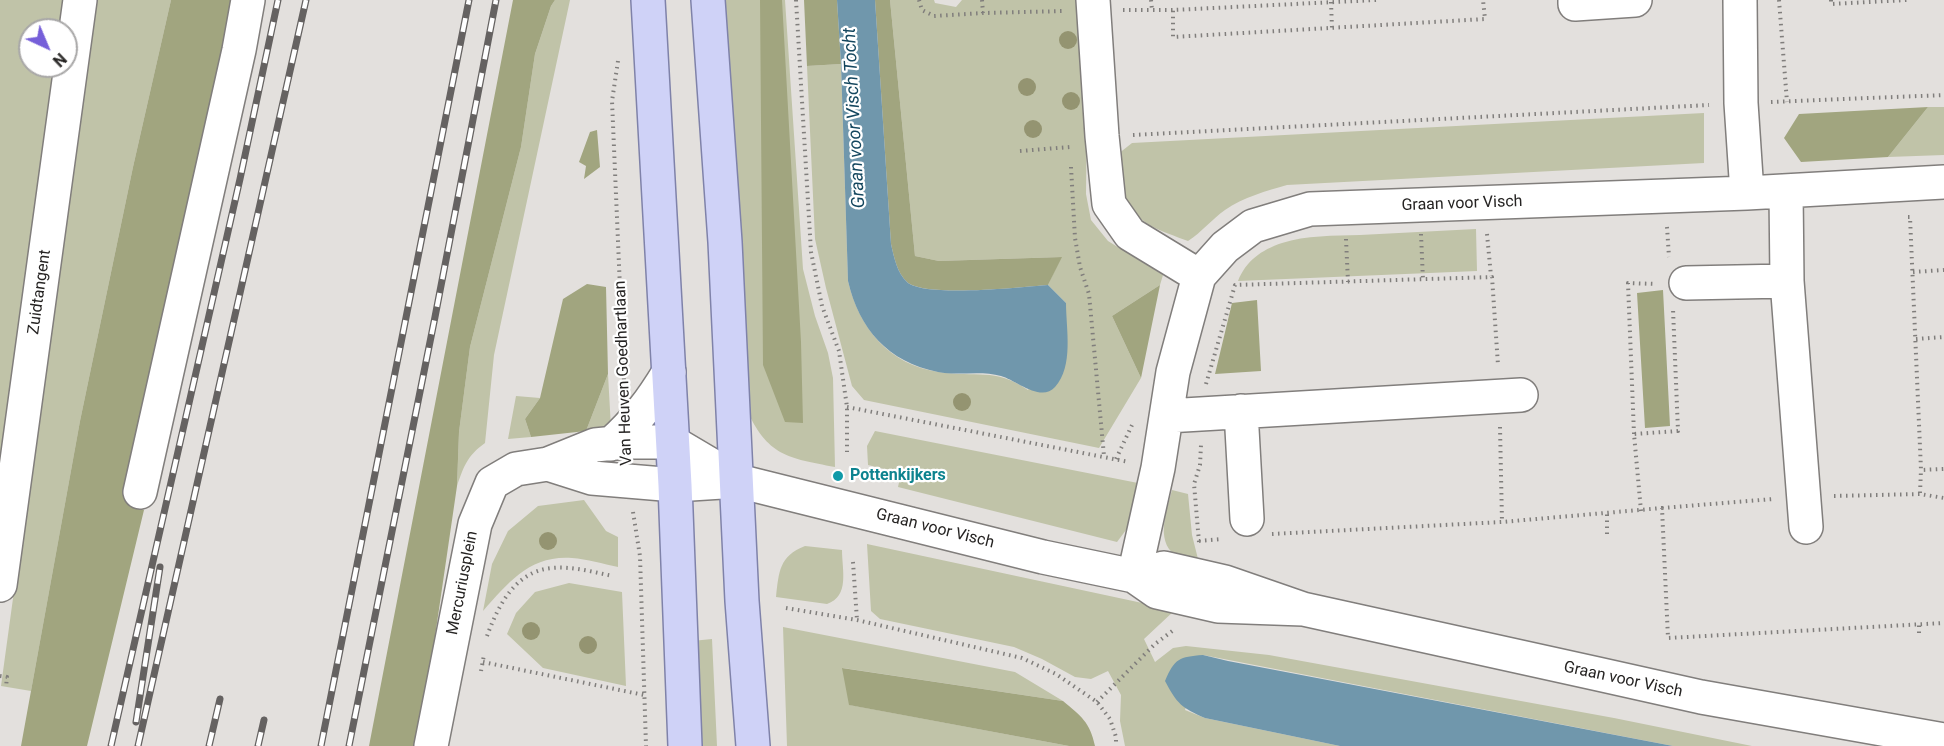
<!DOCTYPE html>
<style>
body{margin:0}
#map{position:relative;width:1944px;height:746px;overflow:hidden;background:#e3e0dd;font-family:Roboto,sans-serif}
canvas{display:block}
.north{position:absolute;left:18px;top:18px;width:60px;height:60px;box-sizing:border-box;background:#fff;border:2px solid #a8a7a7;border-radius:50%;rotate:136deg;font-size:16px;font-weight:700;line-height:24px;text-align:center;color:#262423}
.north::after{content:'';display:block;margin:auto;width:21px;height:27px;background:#765fd9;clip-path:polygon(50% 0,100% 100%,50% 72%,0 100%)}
</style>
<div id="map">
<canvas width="1944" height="746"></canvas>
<div class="north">N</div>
</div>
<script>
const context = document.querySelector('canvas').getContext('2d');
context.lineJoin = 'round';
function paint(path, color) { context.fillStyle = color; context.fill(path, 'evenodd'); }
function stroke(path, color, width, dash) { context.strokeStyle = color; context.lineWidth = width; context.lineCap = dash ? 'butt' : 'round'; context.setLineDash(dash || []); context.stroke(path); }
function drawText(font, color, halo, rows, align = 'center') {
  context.font = font + ' Roboto,sans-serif'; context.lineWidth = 4.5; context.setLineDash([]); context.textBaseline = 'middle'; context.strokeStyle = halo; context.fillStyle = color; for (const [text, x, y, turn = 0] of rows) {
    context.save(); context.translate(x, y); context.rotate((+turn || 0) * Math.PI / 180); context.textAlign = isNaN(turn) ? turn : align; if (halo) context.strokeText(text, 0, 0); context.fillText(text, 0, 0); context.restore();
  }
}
paint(new Path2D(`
 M0,0h64l-4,30h-30v36h25l-55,397z
 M95,0h76l-38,167 -53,254 -49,270 -30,-5z
 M555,0h15l-76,355 -9,88c-18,13 -21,23 -28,43l2,-54 11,-85 51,-200 14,-93 16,-48z
 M723,0h62l18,269 12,47 13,37 5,25 2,89c-47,-9 -68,-11 -89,-59z
 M890,0h44l1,3 21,4 6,-7h120l5,93 -1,101 5,26 17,21 55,34 -3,10 -48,31 29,62 -42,70 -235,-48 -12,-14 -26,-98 -11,-49 -8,-173 34,-2 7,217c11,47 41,84 91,91 37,6 55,-5 89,18l38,-87 -18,-18 13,-28 -122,4 -24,-5z
 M1928,107h16v48l-56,2z
 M1704,113v50l-417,22c-20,6 -44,12 -62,25 -13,9 -23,22 -37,31 -26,-10 -52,-16 -64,-45 -5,-11 -4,-29 -6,-42l14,-11z
 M1476,229l1,42 -239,10c8,-20 23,-31 44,-38 24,-8 52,-7 78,-8 39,-2 77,-4 116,-6z
 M608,374l3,54 -25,3z
 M516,396l24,2 -15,21 6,18 -23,2z
 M875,431l263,52 -9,43 -12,16 -219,-55 3,-14 -33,-8 -1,-19z
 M1172,490l16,4 4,41 6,24 -1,8c-7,-4 -16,-7 -22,-12 -20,-15 -8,-45 -3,-65z
 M584,500l22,31 12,6v30c-15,-3 -31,-8 -46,-9 -42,-3 -63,24 -89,53l9,-47 16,-33 30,-25z
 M867,544l308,66 -31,29 11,23 18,-14 13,-2 83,9 345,63 138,28h-79l-470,-91 -18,55 20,8 135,28h-215l-5,-25 1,-26 -13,-24 -17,8 -16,-2 -33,-18 -28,-12 -134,-28 -9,-8z
 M805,546l37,4c0,20 8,46 -15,54l-51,-7c3,-25 3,-41 29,-51z
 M569,583l53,9 4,94 -83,-18 -36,-34 9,-21 19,-21z
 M783,627l232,45 48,29 -220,-33 7,37 219,41h-282z
 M712,639l5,107h-21l-4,-105z`), '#c0c3a8');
paint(new Path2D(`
 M171,0h66l-108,506 15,4 -57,236h-66l59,-325 53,-254z
 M513,0h42l-4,6 -16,48 -14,93 -51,200 -11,85 -2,54 -36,246 -3,14h-49z
 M760,0h22l19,342 2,81 -18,-1 -22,-57z
 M804,0h33l4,64 -34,2z
 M875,0h15l25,256 24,5 123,-4 -14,28c-26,2 -123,13 -141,-3 -10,-9 -13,-25 -16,-38z
 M1928,107l-40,50 -87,5 -17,-24 15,-24z
 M597,130l3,37 -16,12 2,-13 -7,-4 11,-30z
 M587,284l19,3 2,87 -22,57 -55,6 -6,-18 15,-21 23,-99z
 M1160,285l-19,93 -29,-62z
 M1663,290l7,136 -25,2 -8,-135z
 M1257,300l4,71 -46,3 17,-71z
 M842,668l221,33c18,15 27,21 32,45h-26l-220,-41z`), '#a1a57f');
paint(new Path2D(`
 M837,0h38l16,244c3,13 6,29 16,38 17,16 115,5 141,3l18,18c0,26 8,63 -11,84 -14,16 -39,-7 -54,-11 -20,-6 -43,0 -63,-4 -50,-10 -79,-43 -90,-91l-7,-217z
 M1203,655l25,6 445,85h-333l-135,-28c-23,-10 -28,-14 -40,-37 10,-23 14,-24 38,-26z`), '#7097ac');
const minor = new Path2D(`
 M1093,0l9,136 7,68 21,30 69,42 26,-29 28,-21 57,-17 437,-16 197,-11
 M1575,0v4l60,-4
 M1740,0l1,103 6,90
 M1786,191l1,90 19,246
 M1686,283l101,-2
 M1241,411l6,108
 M1167,416l354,-21
 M611,444c25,-22 41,-44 58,-72
 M548,464l44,14 83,7 63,-4
 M140,492l99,-442 9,-50
 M1134,576l30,-8 61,14 78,27 295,65 103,23 243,43
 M1134,576l24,-108 15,-96 26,-96
 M0,585l80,-585
 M431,746l44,-222 17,-41 24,-14 32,-5 47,-19 31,-3h46l66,39 305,76 91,19 23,16 61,14 85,3`);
const major = new Path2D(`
 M648,0l27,485 10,261
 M708,0l17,242 17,359 11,145`);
stroke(minor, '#817e7c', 36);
stroke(major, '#7f82a9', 36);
stroke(new Path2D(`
 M796,0l15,252 11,54 17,45 8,56v45
 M919,0l3,10 12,6 49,-3 82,-2
 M982,0l1,13
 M1151,0l1,10
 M1376,0l-203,10v27l312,-18 -2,-19
 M1779,0l8,102
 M1831,0v4l76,-4
 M1331,2l1,26
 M1123,10h50
 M618,61l-6,40 12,281
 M1771,102l173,-7
 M1133,135l576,-30
 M1020,151l50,-4
 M1071,167l4,71 5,29 9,27 15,162
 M1908,217h2l11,253 23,-1
 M1667,227l2,30
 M1421,234l2,46
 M1487,234l4,42
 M1346,239l2,43
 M1913,272l31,-2
 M1916,339l28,-2
 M1206,384l29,-99 257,-8 6,88
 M847,407l282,55
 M1500,427l2,95
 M1634,434l-6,-151 28,1
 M1116,459l16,-34
 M1920,493l1,-23
 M1834,496l86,-2 24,4
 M1662,508l111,-9
 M1641,511l-7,-77 44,-3 -5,-122
 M633,512l7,44 6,190
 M1272,534l230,-12 160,-14 6,130 276,-15
 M1607,534v-21
 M1199,541l23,-2
 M1199,542l-5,-58 6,-19 1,-20
 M853,562l4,58
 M786,608l71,12 165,38 34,16 41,28 13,17 6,18v9
 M1919,633v-9
 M487,636c11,-30 28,-65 65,-68 20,-2 41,4 61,8
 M483,662l161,33
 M481,671l3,-16
 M0,676l7,1 -1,10
 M1097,702l58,-58 20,-15`), '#807e7c', 4, [1.5, 4.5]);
stroke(minor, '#fff', 33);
stroke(major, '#cfd2f7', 33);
const rail = new Path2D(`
 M136,722l24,-155
 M111,746l129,-567 38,-179
 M138,746l168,-746
 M209,746l11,-47
 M258,746l6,-26
 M321,746l148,-746
 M349,746l86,-429 61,-317`);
stroke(rail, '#656261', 7);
stroke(rail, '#fff', 4.5, [14]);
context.fillStyle = '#949471';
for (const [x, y] of [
 [1068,40],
 [1027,87],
 [1071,101],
 [1033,129],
 [962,402],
 [548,541],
 [531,631],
 [588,645]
]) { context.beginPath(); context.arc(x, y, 9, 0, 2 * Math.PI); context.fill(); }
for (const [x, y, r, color] of [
 [838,476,6,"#0f9aa8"]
]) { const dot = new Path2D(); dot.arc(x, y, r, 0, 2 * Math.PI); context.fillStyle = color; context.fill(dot); stroke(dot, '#fff', 2); }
drawText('16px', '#262423', '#fff', [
 ["Graan voor Visch",1462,204,-2],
 ["Zuidtangent",40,292,-82],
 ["Van Heuven Goedhartlaan",624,373,-92],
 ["Graan voor Visch",935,529,14],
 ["Mercuriusplein",463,583,-79],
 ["Graan voor Visch",1623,680,12]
]);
drawText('bold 16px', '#0d838f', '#fff', [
 ["Pottenkijkers",850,476]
], 'left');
drawText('italic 18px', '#13465e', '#fff', [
 ["Graan voor Visch Tocht",855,118,-93]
]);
</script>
